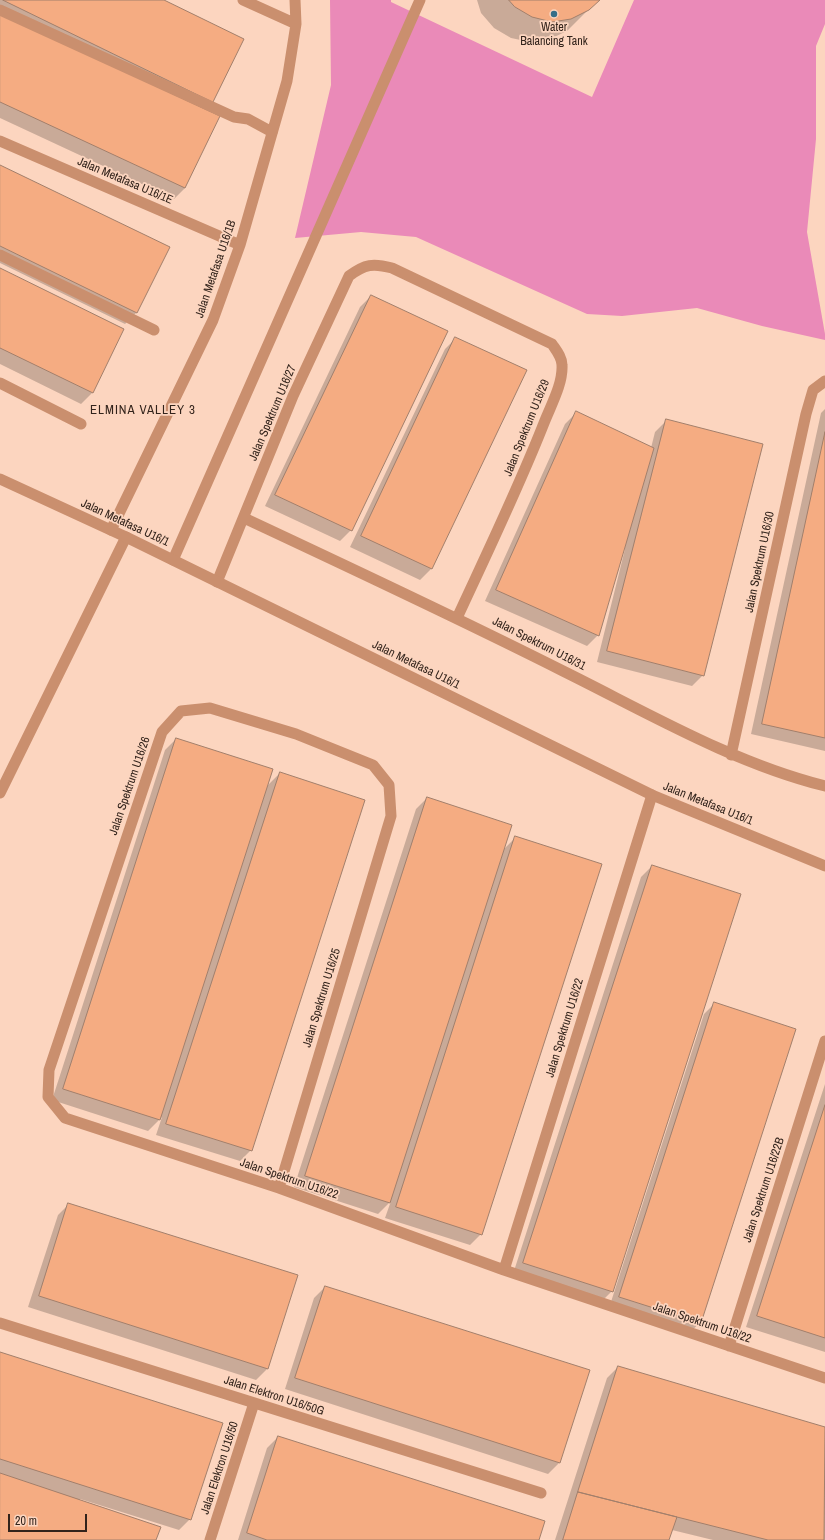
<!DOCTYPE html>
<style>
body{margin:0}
#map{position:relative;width:825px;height:1540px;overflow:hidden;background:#fcd5bf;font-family:"Archivo Narrow",sans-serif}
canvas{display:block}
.scale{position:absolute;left:8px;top:1514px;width:79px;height:18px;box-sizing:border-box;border:2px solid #32231b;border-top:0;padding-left:5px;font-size:12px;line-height:14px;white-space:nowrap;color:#32231b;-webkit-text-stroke:3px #fcd5bf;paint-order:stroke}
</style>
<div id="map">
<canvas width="825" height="1540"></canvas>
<div class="scale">20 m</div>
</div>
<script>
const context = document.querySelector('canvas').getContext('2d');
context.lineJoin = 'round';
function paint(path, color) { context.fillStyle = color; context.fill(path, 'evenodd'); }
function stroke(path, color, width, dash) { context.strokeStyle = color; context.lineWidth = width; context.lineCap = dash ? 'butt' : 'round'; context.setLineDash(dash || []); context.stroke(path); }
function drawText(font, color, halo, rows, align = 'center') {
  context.font = font + ' "Archivo Narrow",sans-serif'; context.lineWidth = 3.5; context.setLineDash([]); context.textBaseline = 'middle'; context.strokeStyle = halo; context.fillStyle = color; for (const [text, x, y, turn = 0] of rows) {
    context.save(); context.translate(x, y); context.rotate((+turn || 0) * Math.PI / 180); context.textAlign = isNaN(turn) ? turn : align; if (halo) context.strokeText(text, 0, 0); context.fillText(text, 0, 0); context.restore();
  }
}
paint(new Path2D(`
 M330,0h61v2l201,95 42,-97h191v24l-9,22v93l-9,93 18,102v6l-63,-14 -65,-18 -75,8 -35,-2 -171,-77 -55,-5 -66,6 36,-153z`), '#ea8ab8');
paint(new Path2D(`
 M0,0h162l50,101 -27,87 -11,11 -174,-81z
 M477,0h121l-31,31 -17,8 -20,3 -19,-4 -17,-10 -13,-15z
 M0,166l136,147 -11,11 -125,-61z
 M0,269l123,60 -31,64 -11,11 -81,-40z
 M371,296l-20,234 -11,11 -75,-35 95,-199z
 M456,338l-25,231 -11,11 -70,-33 95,-198z
 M825,409v342l-74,-17 70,-321z
 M576,413l75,35 4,-16 11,-11 37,254 -11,11 -95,-24 28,-113 -1,-1 -26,87 -11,11 -102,-45 80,-177z
 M176,739l90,48 14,-14 -29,377 -11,11 -84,-26 6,-18 -14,14 -96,-31 113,-350z
 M427,798l77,51 11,-11 -34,396 -11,11 -85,-27 6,-17 -13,13 -84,-27 122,-378z
 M652,866l-40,425 -11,11 -88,-28 128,-397z
 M715,1003l-14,319 -12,11 -80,-25 95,-294z
 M825,1084v268l-79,-25z
 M69,1204l227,72 -29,93 -11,11 -228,-73 30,-92z
 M325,1287l234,176 -11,11 -263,-85 29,-91z
 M0,1353l190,166 -11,11 -99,-31v2l75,39h-155z
 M618,1367l207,61v112h-112l-41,-10 -4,10h-113l52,-162z
 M278,1437l260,103h-300l29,-92z`), '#0003');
const building = new Path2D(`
 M3,0h161l80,39 -31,63z
 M509,0h91l-11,10 -18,9 -19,3 -20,-5 -17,-10z
 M0,13l220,103 -35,72 -185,-86z
 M0,165l170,82 -33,66 -137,-67z
 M0,268l124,61 -31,64 -93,-45z
 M371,295l77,36 -96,200 -77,-36z
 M455,337l72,33 -95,199 -71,-33z
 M576,411l78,37 -55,188 -103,-46z
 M666,419l97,25 -59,232 -97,-25z
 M825,432v306l-63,-14z
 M176,738l97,31 -113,351 -97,-31z
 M280,772l85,28 -113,351 -86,-27z
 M427,797l85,28 -122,378 -85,-27z
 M515,836l87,28 -120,371 -86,-28z
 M652,865l89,29 -128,398 -90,-29z
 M714,1002l82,27 -95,294 -82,-26z
 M825,1105v233l-68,-22z
 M68,1203l230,72 -30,94 -229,-73z
 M325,1286l265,84 -30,93 -265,-85z
 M0,1352l223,71 -32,97 -191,-61z
 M618,1366l207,61 -1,113h-56l-190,-48z
 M278,1436l267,85 -6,19h-272l-20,-7z
 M0,1473l161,54 -5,13h-156z
 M578,1492l99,25 -8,23h-106z`);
paint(building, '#f5ac82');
stroke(building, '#a27f6b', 1);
stroke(new Path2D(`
 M0,10l234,107 14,2 24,13
 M0,255l154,75
 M173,560l247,-560
 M0,793l126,-256`), '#ca8f6e', 11);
stroke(new Path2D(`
 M243,0l53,24
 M0,141l240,104
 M0,383l81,41
 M244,518c107,50 214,100 319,153 85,42 170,92 262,115
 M111,530l102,-210 27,-75 47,-164 9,-57 -1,-24
 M217,582l76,-186 56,-120c16,-12 24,-13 43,-8l160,76c4,6 10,13 10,21 1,19 -11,40 -18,58 -26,66 -57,130 -87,195
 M731,755l75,-341 7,-24 12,-9
 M279,1188l112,-372 -2,-31 -16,-20 -77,-31 -86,-26 -29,3 -19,21 -113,338 -1,27 17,21 214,70 225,82 321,108
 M504,1270l148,-475
 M0,1323l541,170
 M729,1346l96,-305
 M210,1540l44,-137`), '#ca8f6e', 11);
stroke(new Path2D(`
 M0,479l126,58 526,258 173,71`), '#ca8f6e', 11);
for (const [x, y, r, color] of [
 [554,14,4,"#366e88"]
]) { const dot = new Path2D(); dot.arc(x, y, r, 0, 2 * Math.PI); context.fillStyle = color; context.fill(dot); stroke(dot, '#fcd5bf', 1.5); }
drawText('12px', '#32231b', '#fcd5bf', [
 ["Water",554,28],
 ["Balancing Tank",554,42]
]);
drawText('12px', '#32231b', '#fcd5bf', [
 ["Jalan Metafasa U16/1E",125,181,23],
 ["Jalan Metafasa U16/1B",216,269,-71],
 ["Jalan Spektrum U16/27",273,413,-67],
 ["Jalan Spektrum U16/29",527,428,-68],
 ["Jalan Metafasa U16/1",125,523,25],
 ["Jalan Spektrum U16/30",760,562,-78],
 ["Jalan Spektrum U16/31",539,644,27],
 ["Jalan Metafasa U16/1",416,665,26],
 ["Jalan Spektrum U16/26",130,786,-71],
 ["Jalan Metafasa U16/1",708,804,22],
 ["Jalan Spektrum U16/25",322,998,-73],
 ["Jalan Spektrum U16/22",565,1028,-73],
 ["Jalan Spektrum U16/22",289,1179,19],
 ["Jalan Spektrum U16/22B",764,1190,-72],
 ["Jalan Spektrum U16/22",702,1323,19],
 ["Jalan Elektron U16/50G",274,1396,18],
 ["Jalan Elektron U16/50",220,1468,-72]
]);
context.letterSpacing = '1px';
drawText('13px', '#32231b', '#fcd5bf', [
 ["ELMINA VALLEY 3",143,411]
]);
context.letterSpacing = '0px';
</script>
